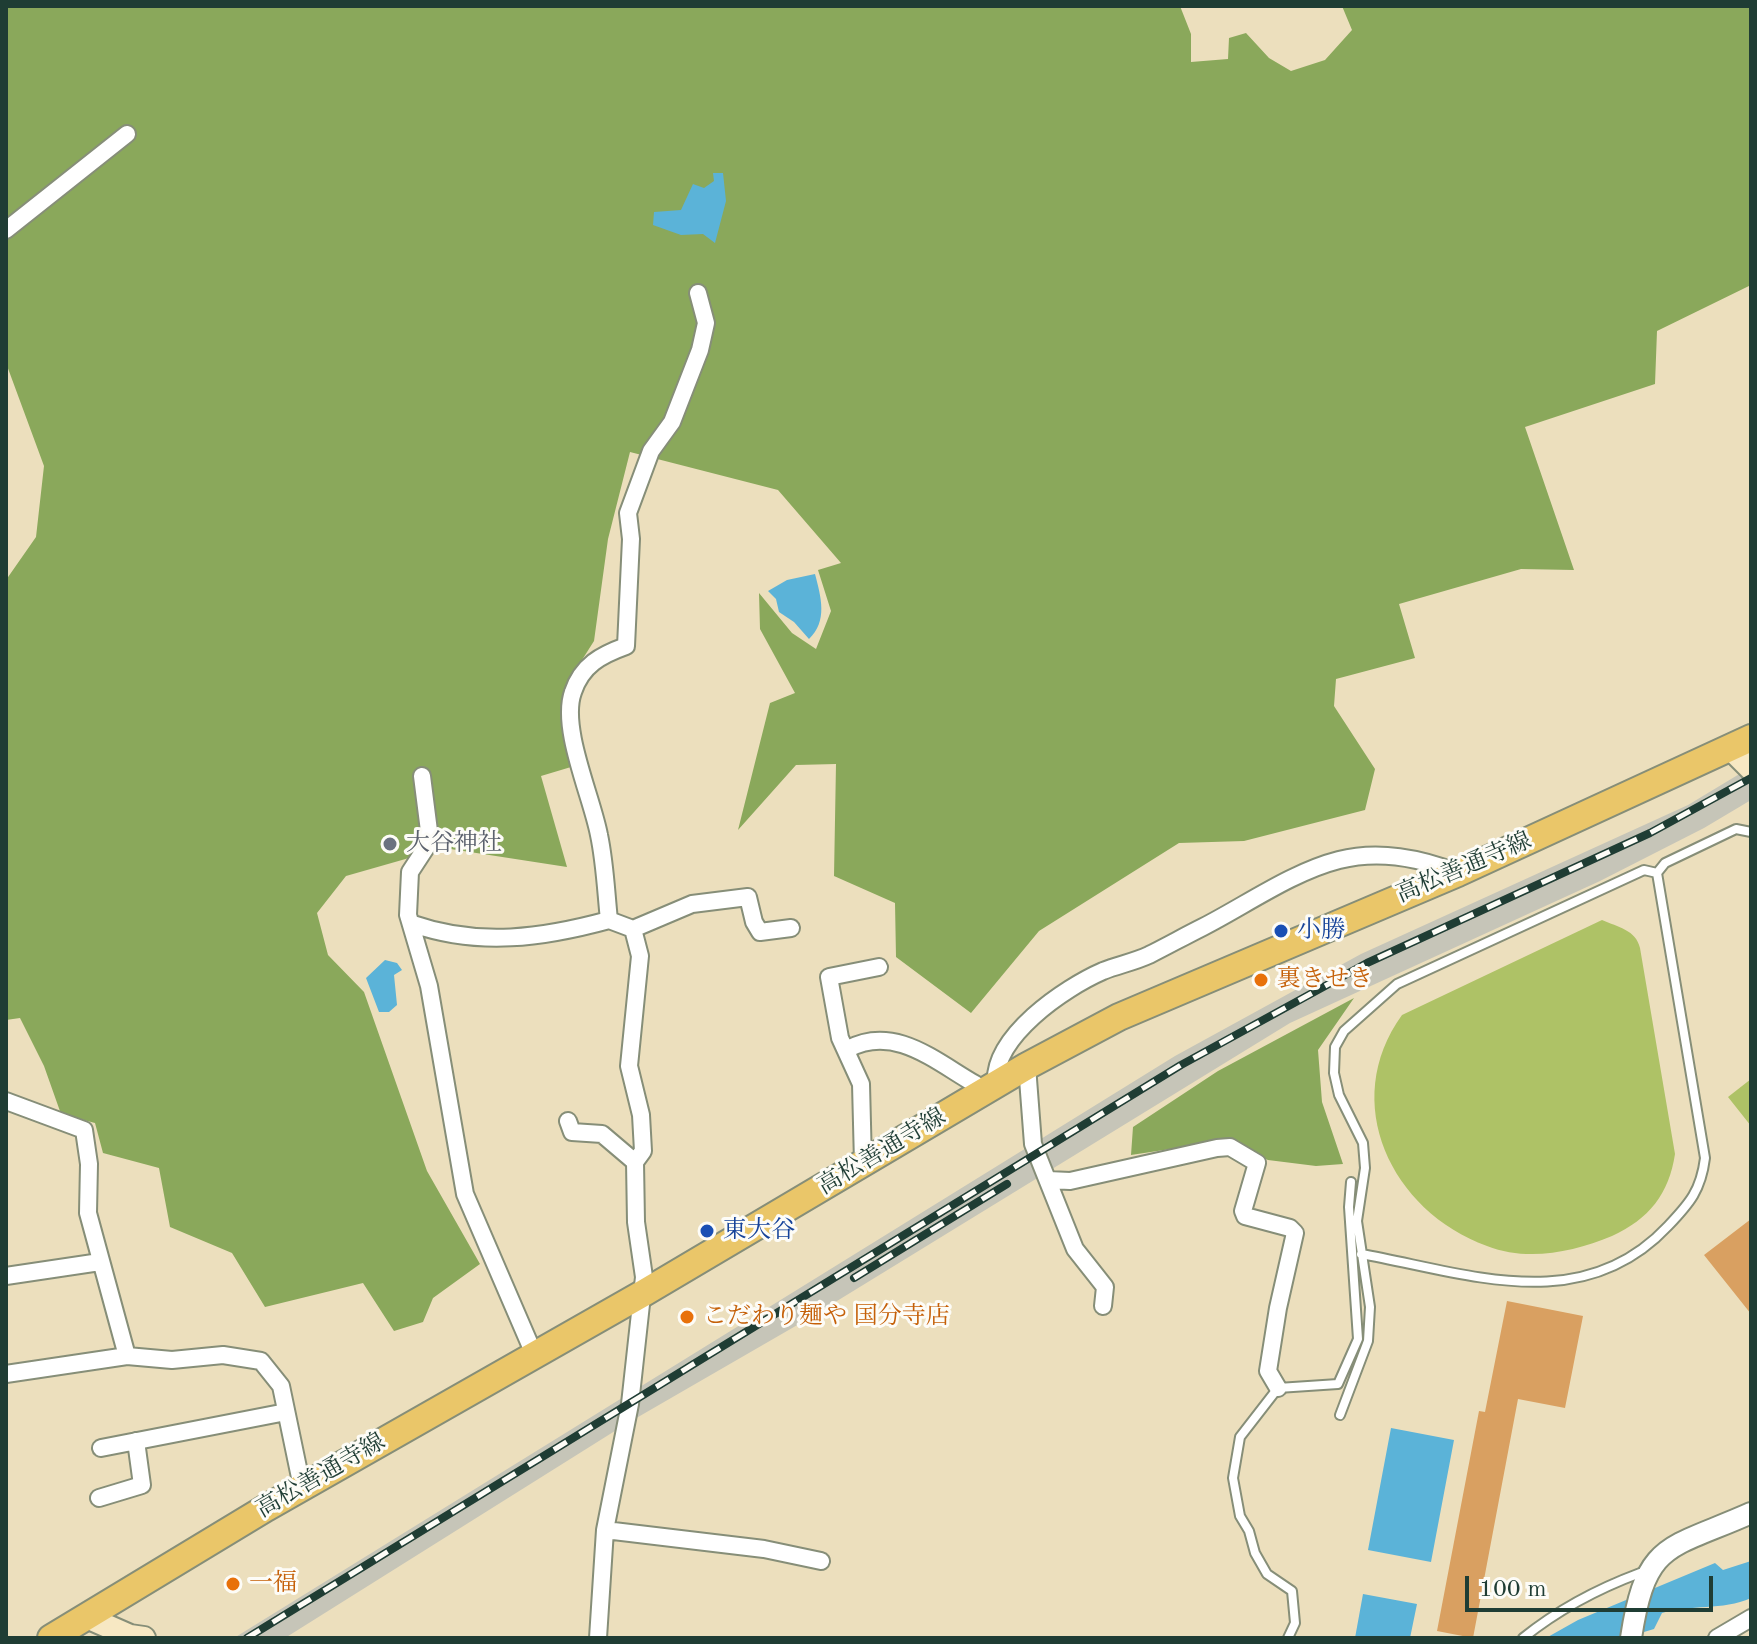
<!DOCTYPE html>
<meta charset="utf-8">
<style>
body{margin:0}
#map{position:relative;width:1757px;height:1644px;overflow:hidden;background:#ecdfbd;font-family:"Old Standard TT",serif}
canvas{display:block}
.frame{position:absolute;inset:0;border:8px solid #1f3d34;pointer-events:none}
.scale{position:absolute;left:1465px;top:1576px;width:248px;height:36px;box-sizing:border-box;border:4px solid #1f3d34;border-top:0;padding-left:10px;font-size:24px;line-height:28px;white-space:nowrap;color:#1f3d34;-webkit-text-stroke:6px #fdfcf7;paint-order:stroke}
</style>
<div id="map">
<canvas width="1757" height="1644"></canvas>
<div class="frame"></div>
<div class="scale">100 m</div>
</div>
<script>
const context = document.querySelector('canvas').getContext('2d');
context.lineJoin = 'round';
function paint(path, color) { context.fillStyle = color; context.fill(path, 'evenodd'); }
function stroke(path, color, width, dash) { context.strokeStyle = color; context.lineWidth = width; context.lineCap = dash ? 'butt' : 'round'; context.setLineDash(dash || []); context.stroke(path); }
function drawText(font, color, halo, rows, align = 'center') {
  context.font = font + ' "Old Standard TT","Noto Serif JP",serif'; context.lineWidth = 6; context.setLineDash([]); context.textBaseline = 'middle'; context.strokeStyle = halo; context.fillStyle = color; for (const [text, x, y, turn = 0] of rows) {
    context.save(); context.translate(x, y); context.rotate((+turn || 0) * Math.PI / 180); context.textAlign = isNaN(turn) ? turn : align; if (halo) context.strokeText(text, 0, 0); context.fillText(text, 0, 0); context.restore();
  }
}
paint(new Path2D(`
 M1751,767v33l-47,28 -104,53 -310,142 -484,297 -180,104 -341,214h-51l941,-582 186,-102 327,-149z`), '#c6c5b8');
paint(new Path2D(`
 M1602,920c16,7 34,10 38,28l35,206c-6,40 -26,65 -63,82 -39,16 -84,26 -125,10 -96,-35 -148,-144 -85,-231z
 M1751,1079v47l-23,-29z`), '#aec266');
paint(new Path2D(`
 M6,6h1174l11,28v28l37,-3 1,-21 17,-5 23,25 22,13 34,-11 27,-30 -10,-24h409v279l-94,46 -2,53 -130,43 49,143 -53,-1 -122,35 16,54 -79,21 -2,27 41,63 -10,41 -121,31 -65,2 -140,88 -68,82 -75,-56 -1,-54 -61,-27 2,-112 -40,1 -58,65 32,-127 25,-10 -35,-64 -1,-36 33,40 24,16 15,-38 -13,-41 23,-7 -63,-73 -148,-38 -22,87 -14,102 -26,41 3,85 -30,9 26,91 -123,-19 -98,28 -29,37 11,42 36,37 63,179 53,93 -47,34 -10,24 -29,9 -31,-48 -98,24 -33,-54 -62,-26 -11,-59 -56,-15 -8,-30 -34,-9 -17,-48 -24,-48 -14,2v-440l30,-43 8,-71 -38,-103z
 M1354,998l-36,52 4,52 21,62 -27,2 -48,-6 -45,-19 -92,14 2,-28 85,-56z`), '#8aa85b');
paint(new Path2D(`
 M713,173h10l3,28 -11,42 -12,-9 -22,1 -28,-10 1,-13 27,-2 12,-26 11,4 10,-7z
 M815,574c6,23 13,47 -6,65l-15,-17 -15,-10 -3,-13 -8,-8 19,-11z
 M385,960l12,3 5,7 -8,5 3,30 -8,7h-10l-13,-34z
 M1391,1428l63,12 -23,122 -63,-12z
 M1751,1561v37c-29,13 -60,6 -89,15l-8,16 -30,9h-78l32,-18 137,-57 8,7z
 M1363,1594l54,10 -7,34h-55z`), '#5bb3d8');
paint(new Path2D(`
 M1751,1219v95l-47,-59z
 M1507,1301l76,15 -18,92 -47,-9 -45,239 -36,-7 42,-220 6,1z`), '#d9a061');
const service = new Path2D(`
 M1361,1254c107,19 221,64 307,-28 22,-23 33,-36 37,-68l-48,-285
 M1340,1415l28,-74 2,-34 -13,-86 8,-53 -2,-25 -24,-48 -5,-22 1,-26 9,-16 53,-47 247,-114 13,3 8,-10 71,-34 15,3
 M1288,1638l7,-15 -3,-32 -25,-17 -12,-21 -6,-22 -9,-15 -7,-38 7,-41 38,-49 60,-4 20,-45 -9,-132 2,-25
 M1523,1638c36,-29 74,-49 117,-65`);
const minor = new Path2D(`
 M6,230l121,-96
 M422,776l7,55 -2,15 -17,26 -2,43 21,71 36,208 69,160
 M413,924c66,23 130,14 196,-4
 M633,929l59,-25 56,-7 6,25 6,10 31,-4
 M848,1049c46,-25 87,12 127,35l8,8
 M1027,1066l6,78 42,105 30,38 -2,19
 M996,1084c-4,-47 68,-96 107,-113 15,-6 31,-9 46,-16 18,-9 36,-19 54,-28 43,-22 89,-55 136,-67 39,-10 82,-2 119,13
 M6,1101l78,29 5,34 -1,49 39,143 45,4 51,-5 38,6 20,25 21,101
 M568,1121l4,11 30,2 33,28
 M863,1163l-2,-79 -21,-46 -11,-61 50,-10
 M1048,1180l22,1 147,-33 13,-1 27,16 -14,48 2,5 45,12 5,5 -17,75 -10,63 10,17
 M6,1276l94,-14
 M6,1374l121,-18
 M101,1448l185,-36
 M99,1498l43,-13 -6,-44
 M605,1530l159,19 57,12
 M598,1638l7,-108 25,-126 14,-127 -8,-55 -1,-60 8,-11 -2,-36 -12,-49 11,-110 -7,-27 -24,-9c-3,-28 -4,-57 -10,-85 -7,-38 -39,-107 -26,-143 9,-27 28,-37 53,-46l5,-107 -3,-26 23,-62 21,-29 28,-72 6,-27 -8,-30
 M1717,1638l34,-20`);
const tertiary = new Path2D(`
 M1631,1638c15,-98 37,-88 120,-125`);
const secondary = new Path2D(`
 M1730,748l21,21
 M89,1618l41,18 14,2`);
const primary = new Path2D(`
 M51,1638l215,-130 376,-214 385,-228 92,-49 339,-144 293,-135`);
stroke(service, '#868e78', 12);
stroke(minor, '#868e78', 20);
stroke(tertiary, '#868e78', 24);
stroke(secondary, '#868e78', 26);
stroke(primary, '#868e78', 30);
stroke(service, '#fff', 8);
stroke(minor, '#fff', 16);
stroke(tertiary, '#fff', 20);
stroke(secondary, '#f7e8c3', 22);
stroke(primary, '#eac669', 26);
const rail = new Path2D(`
 M854,1278l153,-94
 M247,1638l934,-573 186,-102 283,-130 101,-55`);
stroke(rail, '#1f3d34', 8);
stroke(rail, '#fdfcf7', 5, [15]);
for (const [x, y, r, color] of [
 [390,844,8,"#6b7280"],
 [1281,931,8,"#1a4fb4"],
 [1261,980,8,"#e8710a"],
 [707,1231,8,"#1a4fb4"],
 [687,1317,8,"#e8710a"],
 [233,1584,8,"#e8710a"]
]) { const dot = new Path2D(); dot.arc(x, y, r, 0, 2 * Math.PI); context.fillStyle = color; context.fill(dot); stroke(dot, '#fdfcf7', 3); }
drawText('24px', '#5b616d', '#fdfcf7', [
 ["大谷神社",406,844]
], 'left');
drawText('24px', '#1f3d34', '#fdfcf7', [
 ["高松善通寺線",1464,868,-23],
 ["高松善通寺線",882,1152,-31],
 ["高松善通寺線",321,1476,-30]
]);
drawText('24px', '#164399', '#fdfcf7', [
 ["小勝",1297,931],
 ["東大谷",723,1231]
], 'left');
drawText('24px', '#c56008', '#fdfcf7', [
 ["裏きせき",1277,980],
 ["こだわり麺や 国分寺店",703,1317],
 ["一福",249,1584]
], 'left');
</script>
